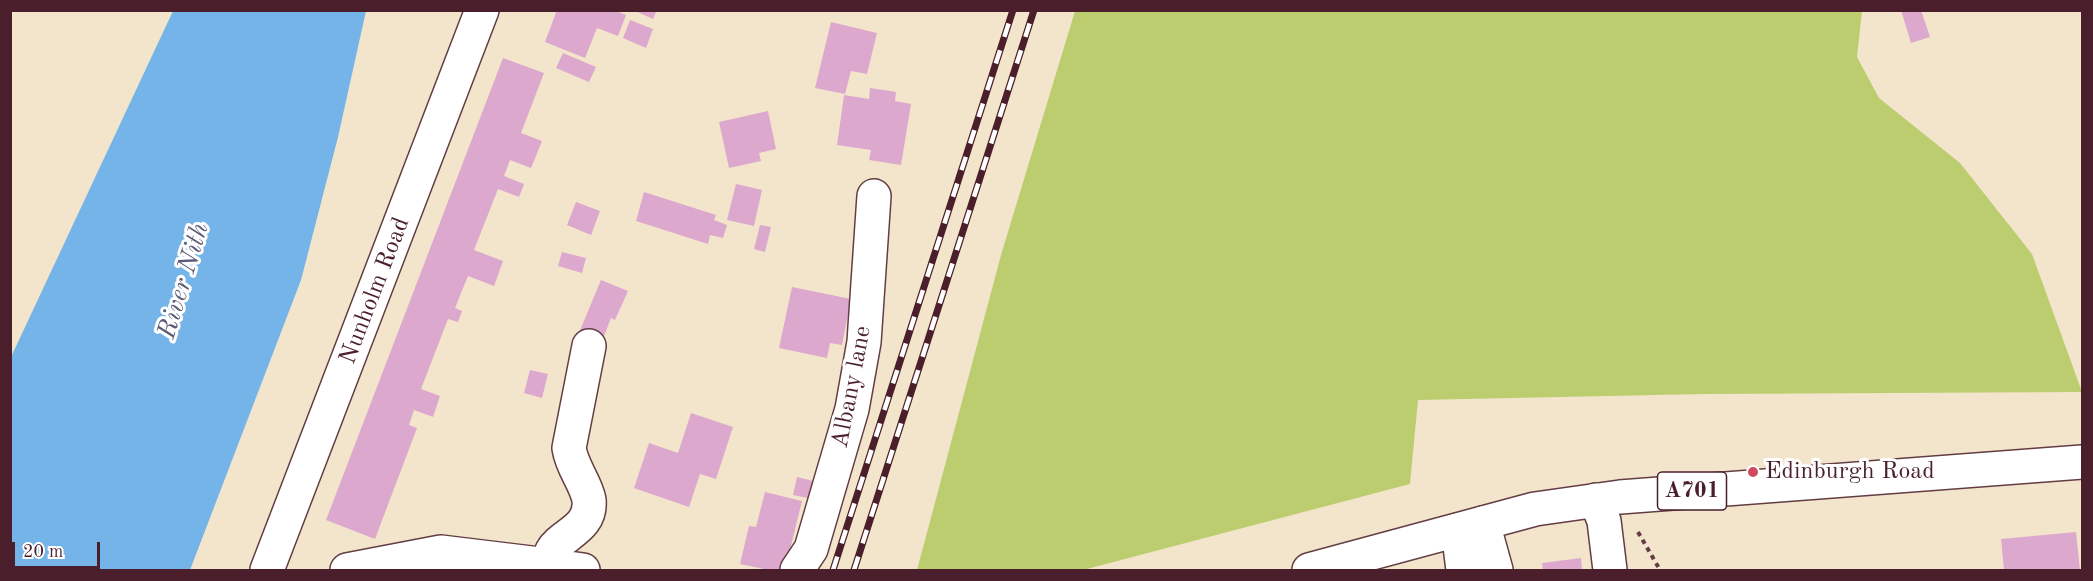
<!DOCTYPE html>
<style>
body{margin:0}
#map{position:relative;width:2093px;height:581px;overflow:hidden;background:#f3e5cb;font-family:"Old Standard TT",serif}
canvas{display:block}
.frame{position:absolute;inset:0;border:12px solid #4a1f2b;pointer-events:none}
.scale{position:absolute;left:12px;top:542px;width:88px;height:27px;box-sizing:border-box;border:3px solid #4a1f2b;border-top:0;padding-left:8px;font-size:18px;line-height:21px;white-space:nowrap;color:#4a1f2b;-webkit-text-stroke:4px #fff;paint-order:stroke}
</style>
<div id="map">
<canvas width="2093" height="581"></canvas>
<div class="frame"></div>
<div class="scale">20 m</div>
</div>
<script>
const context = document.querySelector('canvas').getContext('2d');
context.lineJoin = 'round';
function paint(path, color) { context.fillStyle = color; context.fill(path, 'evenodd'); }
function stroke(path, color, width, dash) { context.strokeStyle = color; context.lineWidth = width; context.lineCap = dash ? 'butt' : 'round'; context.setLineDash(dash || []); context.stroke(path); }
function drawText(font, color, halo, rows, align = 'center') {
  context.font = font + ' "Old Standard TT",serif'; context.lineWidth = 6; context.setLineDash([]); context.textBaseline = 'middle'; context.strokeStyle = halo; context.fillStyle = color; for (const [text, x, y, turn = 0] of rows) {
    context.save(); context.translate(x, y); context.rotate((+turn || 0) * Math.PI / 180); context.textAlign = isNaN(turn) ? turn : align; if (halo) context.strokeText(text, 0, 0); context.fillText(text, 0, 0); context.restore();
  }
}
paint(new Path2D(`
 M1075,11h787l-5,46 22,41 81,65 72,91 50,138 -379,2 -285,6 -8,84 -327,86h-166l84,-315z`), '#bccd70');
paint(new Path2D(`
 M173,11h193l-28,126 -37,143 -111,290h-179v-213z`), '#74b4e8');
paint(new Path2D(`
 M557,10h57l12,5 -8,21 -21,-8 -12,30 -40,-16z
 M633,10h24l-4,9z
 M1901,10h20l9,27 -19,6z
 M630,20l23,9 -7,19 -23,-10z
 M831,22l46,11 -10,41 -16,-3 -6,23 -30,-6z
 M563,53l33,14 -7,15 -33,-14z
 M503,58l41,15 -23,60 21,8 -11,27 -21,-8 -6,16 20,8 -5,13 -21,-8 -24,61 29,11 -9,25 -26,-10 -13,32 7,3 -4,11 -10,-3 -27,70 19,7 -7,21 -19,-7 -5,15 8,3 -42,111 -49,-19z
 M870,88l26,4 -1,9 16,3 -10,61 -32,-5 2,-10 -34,-5 7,-50 25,4z
 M768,111l8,38 -17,4 2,8 -32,7 -10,-46z
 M736,184l26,6 -8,36 -27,-6z
 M644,192l72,23 -2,5 13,5 -4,13 -13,-3 -2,9 -72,-23z
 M576,202l24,9 -9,24 -24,-10z
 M760,225l11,2 -6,25 -11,-3z
 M562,252l24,6 -4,15 -24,-7z
 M601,280l27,11 -13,29 -4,-2 -10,26 -23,-9z
 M792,287l59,12 -9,46 -12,-2 -3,15 -48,-10z
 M530,370l18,4 -6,24 -18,-5z
 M691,413l42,14 -17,52 -16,-5 -11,33 -55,-19 15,-45 29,10z
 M797,477l20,5 -4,17 -20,-4z
 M765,492l37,9 -17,69h-16l-29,-6 9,-38 7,1z
 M2076,532l4,38h-76l-3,-31z
 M1581,558l1,12h-39l-1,-7z`), '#dca8cd');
const minor = new Path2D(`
 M1596,500l8,21 6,49
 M1483,523l13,47
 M1458,530l5,40
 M548,565l35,5
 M267,570l215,-560
 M347,570l94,-18 107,13c1,-4 2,-10 4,-14 9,-17 40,-22 37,-51 -3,-17 -17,-32 -20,-52l20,-102
 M797,570l14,-21 41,-140 12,-67 10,-146`);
const major = new Path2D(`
 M1309,570l226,-61 85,-12 462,-35`);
stroke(minor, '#633d43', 36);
stroke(major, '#633d43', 36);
stroke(new Path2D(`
 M1638,532l22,38`), '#633d43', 4, [4.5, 4.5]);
stroke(minor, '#fff', 33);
stroke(major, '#fff', 33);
const rail = new Path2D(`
 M833,570l180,-560
 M854,570l180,-560`);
stroke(rail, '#4a1f2b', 7);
stroke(rail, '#fff', 4.5, [14]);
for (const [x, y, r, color] of [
 [1753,472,6,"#d1495b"]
]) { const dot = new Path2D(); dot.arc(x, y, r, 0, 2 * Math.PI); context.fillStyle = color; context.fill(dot); stroke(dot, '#fff', 2); }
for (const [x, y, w] of [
 [1692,491,69]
]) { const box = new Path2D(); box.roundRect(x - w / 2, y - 19, w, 38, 4.5); context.fillStyle = '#fff'; context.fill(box); stroke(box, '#4a1f2b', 1.5); }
drawText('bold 22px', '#4a1f2b', null, [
 ["A701",1692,491]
]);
drawText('24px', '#4a1f2b', '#fff', [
 ["Nunholm Road",375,291,-69],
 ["Albany lane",852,387,-79]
]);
drawText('24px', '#4a1f2b', '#fff', [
 ["Edinburgh Road",1765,472]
], 'left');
drawText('italic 26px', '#5b5b77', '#fff', [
 ["River Nith",184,281,-73]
]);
</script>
